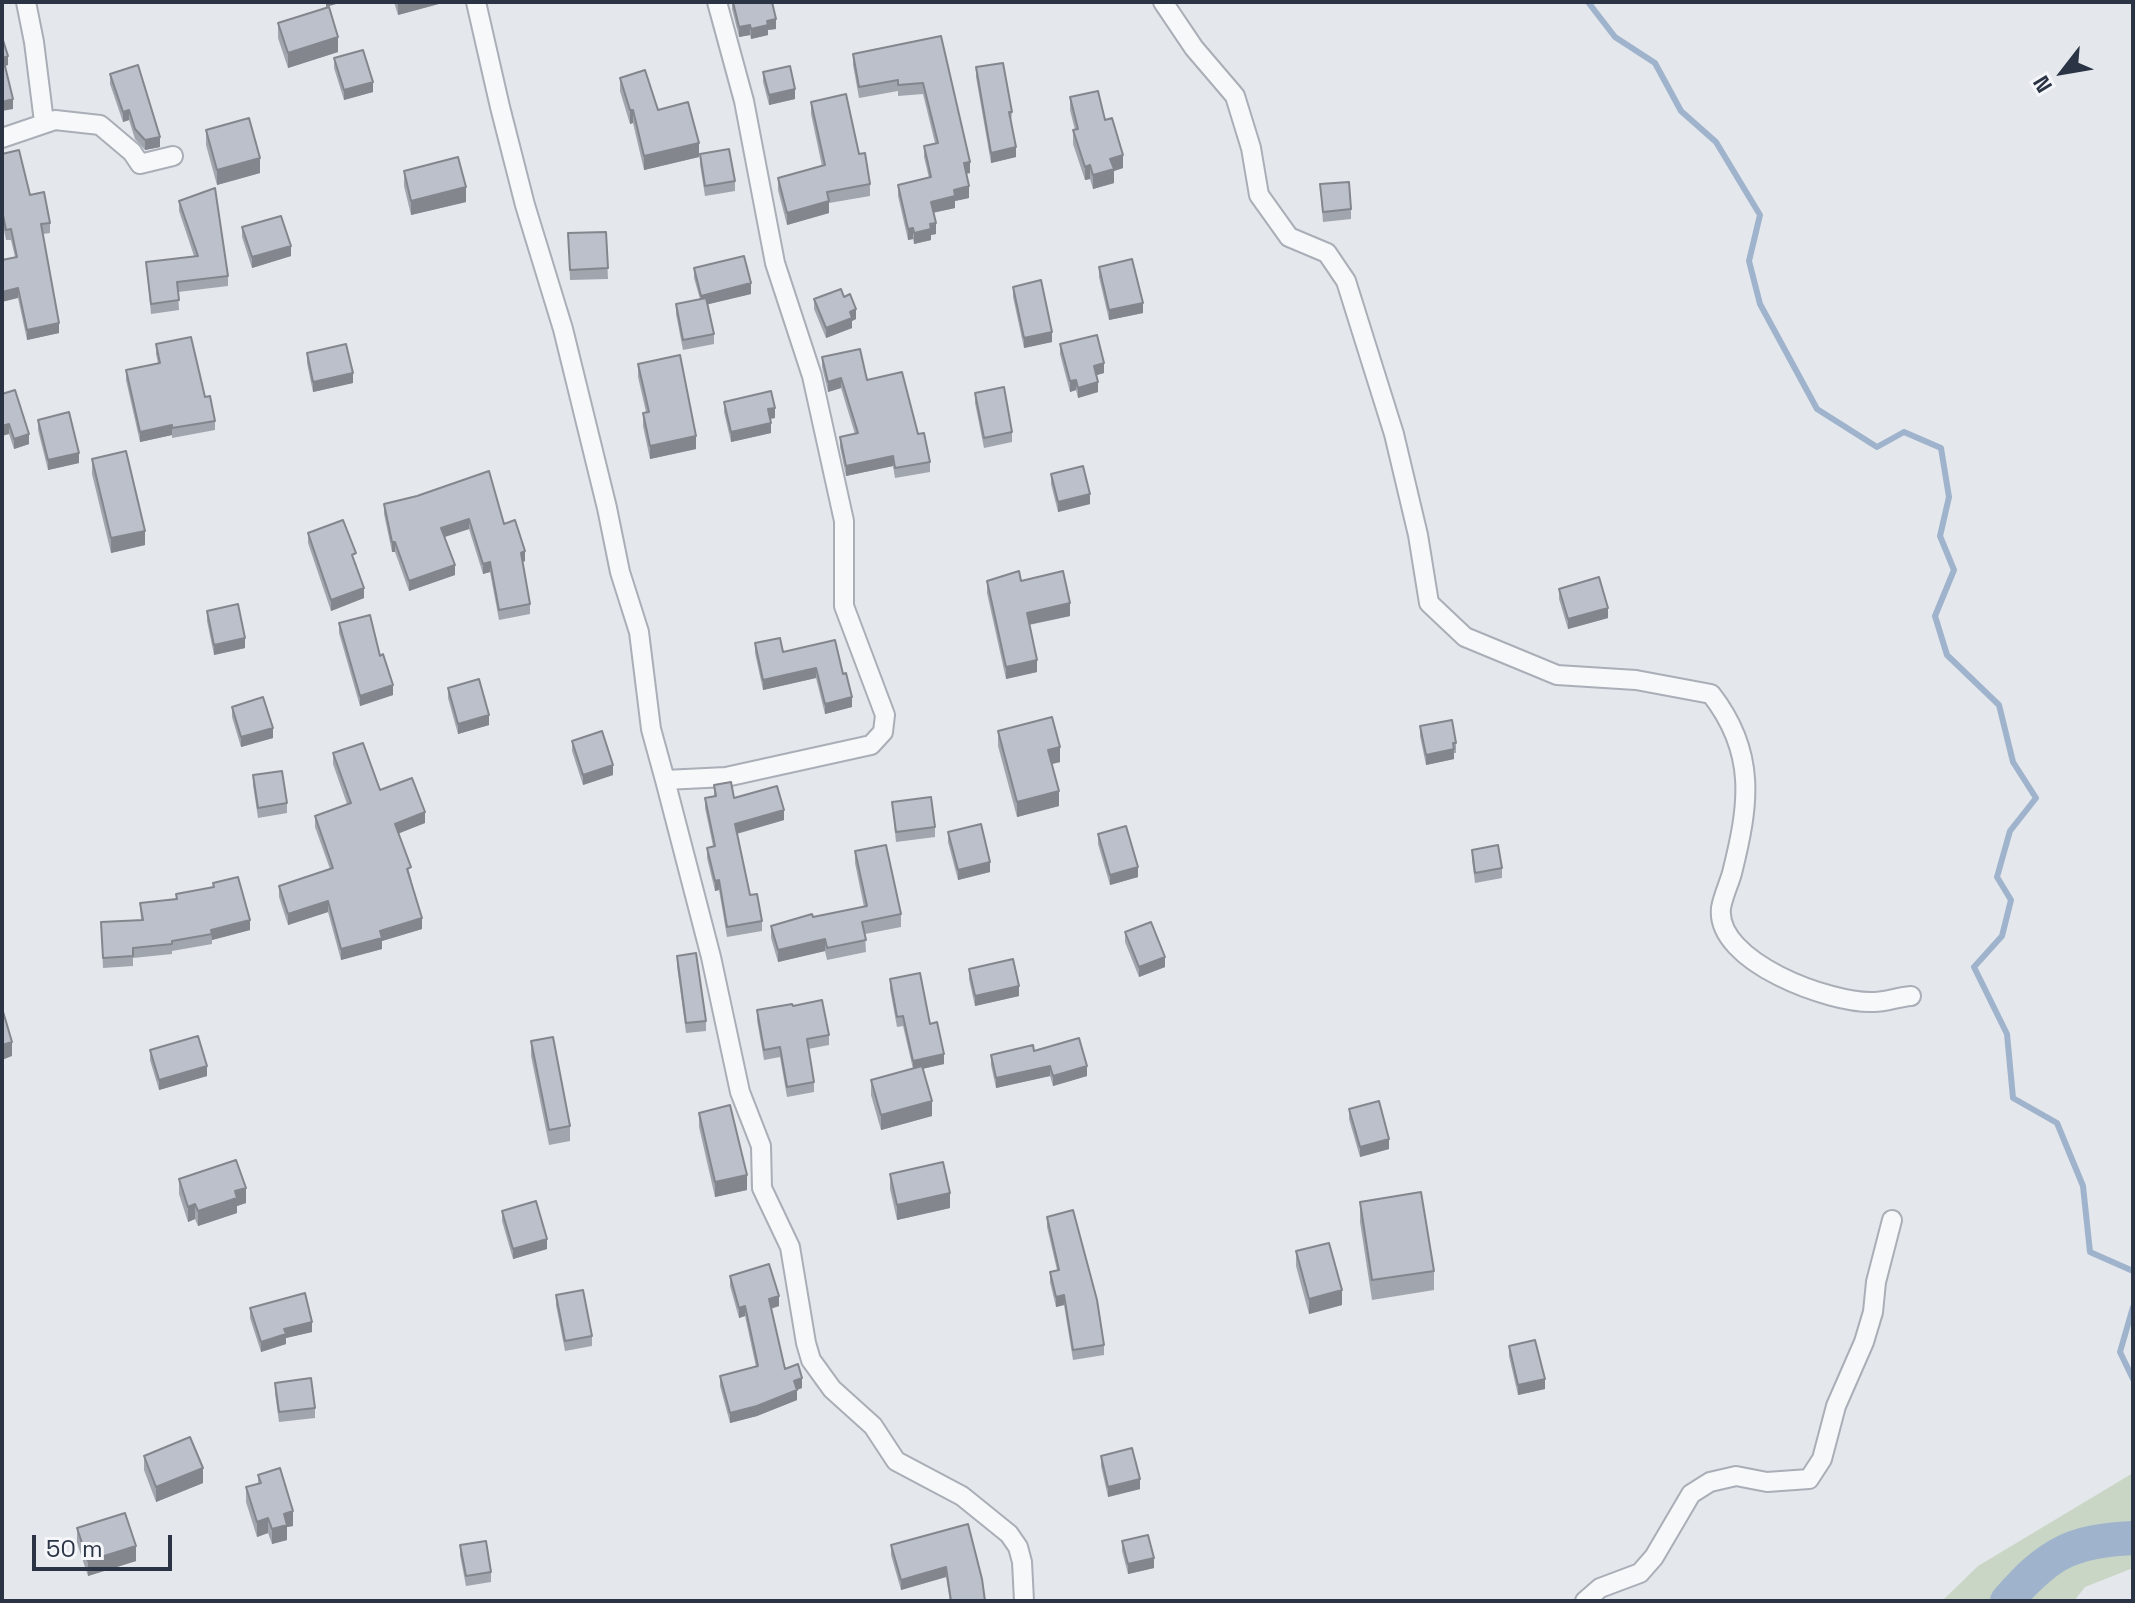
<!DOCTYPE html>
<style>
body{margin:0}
#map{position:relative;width:2135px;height:1603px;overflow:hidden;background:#e4e7ec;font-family:"Space Grotesk",sans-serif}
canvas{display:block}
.frame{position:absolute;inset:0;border:4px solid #2b3445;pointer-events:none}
.north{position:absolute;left:2023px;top:32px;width:80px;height:80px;-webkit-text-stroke:6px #f4f6f9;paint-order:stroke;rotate:239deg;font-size:22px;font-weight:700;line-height:32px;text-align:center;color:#2b3445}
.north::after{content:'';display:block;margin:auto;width:28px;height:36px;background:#2b3445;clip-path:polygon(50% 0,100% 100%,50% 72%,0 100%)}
.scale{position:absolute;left:32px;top:1535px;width:140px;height:36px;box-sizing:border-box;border:4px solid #2b3445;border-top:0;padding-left:10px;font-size:24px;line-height:28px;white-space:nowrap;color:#2b3445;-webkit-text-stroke:6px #f4f6f9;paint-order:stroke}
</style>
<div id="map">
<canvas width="2135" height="1603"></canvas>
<div class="frame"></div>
<div class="north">N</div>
<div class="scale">50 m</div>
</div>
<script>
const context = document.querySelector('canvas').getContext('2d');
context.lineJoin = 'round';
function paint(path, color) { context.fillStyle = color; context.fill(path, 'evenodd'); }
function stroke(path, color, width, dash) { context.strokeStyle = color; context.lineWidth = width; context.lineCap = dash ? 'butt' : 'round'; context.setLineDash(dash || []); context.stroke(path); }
paint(new Path2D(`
 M2133,1473v95l-48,19 -11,14h-132l36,-35z`), '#c9d6c5');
stroke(new Path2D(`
 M1588,2l27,35 40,26 26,48 35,31 44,73 -11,46 11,43 57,105 60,38 27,-15 37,16 8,49 -9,39 14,34 -19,46 12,39 52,50 14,57 23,36 -26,33 -13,46 14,23 -9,36 -28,31 33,67 6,64 44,25 26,63 7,66 43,19
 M2133,1307l-13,45 13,27`), '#9fb4cc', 6);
stroke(new Path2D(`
 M2007,1601c41,-47 63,-60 126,-63`), '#9fb4cc', 34);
const minor = new Path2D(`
 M26,2l8,40 10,80
 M476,2l24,105 25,98 38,124 44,179 13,64 19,60 12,97 14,51 61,-3 145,-32 12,-13 2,-17 -41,-109v-85l-32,-145 -37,-113 -31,-162 -27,-99
 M1163,2l31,46 41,48 16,52 8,47 30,42 38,16 19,28 48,153 24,101 11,68 36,34 92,38 79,5 75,14c46,59 38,111 21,179 -3,11 -9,23 -11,35 -6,54 110,96 153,94 12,0 24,-5 37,-6
 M2,138l53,-18 45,5 32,27 8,12 33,-8
 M665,780l46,177 29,135 21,54 1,42 28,59 16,96 5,17 21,29 41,37 23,35 66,35 47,38 9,13 4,15 2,39
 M1585,1601l15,-13 40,-15 14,-16 37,-63 19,-12 26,-6 31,6 42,-3 13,-20 14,-53 28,-64 9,-30 3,-30 16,-62`);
stroke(minor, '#a9aeb7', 22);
stroke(minor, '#f7f8fa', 18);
paint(new Path2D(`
 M394,2h52l-48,13z
 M732,2h40l4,27 -8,1v5l-17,4 -1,-4 -11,2 -7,-28z
 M278,23l60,29 -50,16 -10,-30z
 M941,36l29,137 -4,1 3,24 -14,3v7l-22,5 3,21 -5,1v5l-17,4 -1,-5 -5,1 -10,-44v-11l31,-7 -5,-21v-11l11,-3 -12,-49 -25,2v-5l-39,7 -6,-33v-11z
 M334,58l39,34 -29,8 -10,-32z
 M976,67l36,45 -1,10 5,35 -25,6 -15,-86z
 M763,72l32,27 -26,6 -6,-23z
 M110,74l50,73 -15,3 -10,-11 -6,-19 -6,2 -13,-38z
 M620,78l38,32 41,47 -55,13 -11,-47 -3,1 -10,-33z
 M1070,97l35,23 18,48 -9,3v12l-21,6 -3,-10 -5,1 -12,-36v-14h2l-5,-20z
 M811,102l48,52 11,30v12l-41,7v10l-42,12 -9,-35v-12l44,-12 -11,-52z
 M206,130l54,43 -43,12 -11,-40z
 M2,154l48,69v10l-7,1 16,99 -32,7 -9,-42 -3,-41 -4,-17h-5l-4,-20z
 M700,154l35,27v10l-30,5 -5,-32z
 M404,171l62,31 -55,13 -7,-29z
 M1320,184l31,25v10l-28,3z
 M179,201l49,75v10l-50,6 1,18 -28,4 -5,-52 48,-6 -15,-45z
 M242,227l49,29 -39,12 -10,-31z
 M606,232l2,47 -38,1 -2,-47z
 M1099,267l44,46 -34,7 -10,-43z
 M694,268l57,26 -43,10 6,30v10l-31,6 -7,-36v-10l24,-5 -6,-21z
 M1013,287l39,55 -28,6 -11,-51z
 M844,297l12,22 -4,2v7l-26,10 -12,-29v-10z
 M156,344l49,53 10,24v9l-43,8v-3l-32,7 -14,-62v-10l32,-7 -2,-9z
 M1060,344l44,29 -8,2 2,17 -20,6 -2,-8 -6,2 -10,-38z
 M307,353l46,30 -40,9 -6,-29z
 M822,357l45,23 51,54 12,28v10l-35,6 -2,-12 -47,10 -6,-29v-10l15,-3 -14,-46 -13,4 -6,-25z
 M638,364l58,85 -46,10 -7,-33v-13l3,-1 -8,-35z
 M975,393l37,39v10l-28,6 -9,-45z
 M2,394l27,50 -15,5 -5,-15z
 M724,402l51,16 -5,1 1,14 -40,9 -7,-30z
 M38,420l41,43 -31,7 -10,-40z
 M92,459l53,86 -34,8 -19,-79z
 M1051,474l39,30 -32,8 -7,-28z
 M384,504l120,20 21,37 -2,1 7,42v10l-31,6 -9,-48 -7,2 -14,-45 -24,8 10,38 -46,16 -14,-39h-3l-8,-38z
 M308,533l48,30 8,35 -33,13 -23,-68z
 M987,581h34l49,35 -41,9 8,47 -31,7 -19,-86z
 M1559,589l49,29 -40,11 -9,-30z
 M207,611l38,37 -31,7 -7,-34z
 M339,623l41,33 13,39 -33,11 -21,-73z
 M835,640l17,67 -27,7 -9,-36 -53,12 -8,-37v-10l28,9z
 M448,688l41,37 -31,9 -10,-36z
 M232,707l41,31 -32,9 -9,-30z
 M1420,726l36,17v10h-2v6l-28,6 -6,-29z
 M998,731l62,31 -8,2 7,42 -42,11 -19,-71z
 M572,741l41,34 -30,10 -11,-34z
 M333,753l47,37 45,33 -27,10 13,45 11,51 -40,12v8l-41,11 -13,-48 -40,13 -9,-28v-11l51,-17 -15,-42v-11l32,-12 -14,-40z
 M253,775l34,28v10l-29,5 -5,-33z
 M714,785l20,13 50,22 -47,14 13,61 12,26v10l-35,6 -8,-47 -4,1 -8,-33v-10l6,-2 -8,-38v-10l9,-2z
 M892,802l43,25v10l-39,5z
 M948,832l42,40 -32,8 -10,-38z
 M1098,834l40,43 -28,8 -12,-41z
 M1472,850l30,18v10l-27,5 -3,-23z
 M855,851l46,63v13l-36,7 1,18 -39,8 -2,-9 -47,11 -7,-24v-12l93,-19 -9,-44z
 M213,883l37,47 -38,10v4l-40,7v3l-39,4v8l-30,2 -2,-46 40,-2 -1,-17 36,-4v-5l37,-7z
 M1125,932l40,35 -26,10 -14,-35z
 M677,956l29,65v10l-20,2 -9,-67z
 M969,969l50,27 -44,10 -6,-27z
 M890,979l40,45 14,40 -22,5 10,47 -51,14 -10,-35v-15l42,-11 -10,-43 -6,1 -7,-38z
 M793,1006l36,29v10l-21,4 6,33v10l-27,5 -7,-40 -16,3 -7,-40v-10z
 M531,1041l39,85v15l-21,4 -18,-89z
 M150,1050l57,26 -48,14 -9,-30z
 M1034,1051l53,25 -34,10 -3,-10 -54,12 -5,-23v-10z
 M1349,1109l40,40 -29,8 -11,-38z
 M699,1113l48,77 -32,7 -16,-70z
 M890,1174l60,34 -53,12 -7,-31z
 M179,1179l67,24 -9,3v7l-39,13 -3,-7 -7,3 -9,-28z
 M1360,1202l74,69v19l-62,10 -12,-78z
 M502,1211l45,38 -34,10 -11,-38z
 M1047,1217l57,128v10l-31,5 -9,-55 -8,2 -6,-25v-10l7,-2 -10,-43z
 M1296,1251l46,54 -33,9 -13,-48z
 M730,1276l49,30 -8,3 14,60 17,19 -5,2v10l-40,16 -27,7 -10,-37v-10l36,-9 -11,-51 -6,2 -9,-32z
 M556,1295l36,41v10l-27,5 -9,-46z
 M250,1308l62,24 -26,6v6l-25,8 -11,-34z
 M1509,1346l36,43 -27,6 -9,-39z
 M275,1383l40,25v10l-36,4 -4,-29z
 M144,1456l59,27 -47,19 -12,-32z
 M1101,1456l39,33 -32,8 -7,-31z
 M258,1475l35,51 -6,1v13l-15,4 -4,-11 -11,4 -11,-35v-15l12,-3z
 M968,1524l17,77h-35l-4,-24 -45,13 -10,-35v-10z
 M77,1528l59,33 -48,15 -11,-33z
 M1122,1541l32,27 -26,6 -6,-23z
 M460,1545l31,27v10l-25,4 -6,-31z`), '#a1a5ae');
paint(new Path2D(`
 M326,2h17l-17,5z
 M401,2h45l-48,13v-12z
 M776,19v10l-8,1v5l-17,4v-10l16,-8z
 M750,25v10l-11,2v-10z
 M338,37v15l-50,16v-15z
 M8,56v9l-5,2v-9z
 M373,82v10l-29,8v-10z
 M795,89v10l-26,6v-10z
 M13,99v10l-11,2v-9z
 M129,110v10l-6,2v-10z
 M630,110h3v13l-3,1z
 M160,137v10l-15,3v-10z
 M699,143v14l-55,13v-14z
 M1016,147v10l-25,6v-10z
 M1123,155v13l-9,3v12l-21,6v-14l17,-16z
 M260,158v15l-43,12v-15z
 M970,162v11l-6,1v-11z
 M1090,165v14l-5,1v-13z
 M969,186v12l-14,3v7l-24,5v-11l23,-12z
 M466,187v15l-55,13v-14z
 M829,201v12l-42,12v-12z
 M936,223v11l-5,1v5l-17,4v-11z
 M913,228v11l-5,1v-11z
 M291,246v10l-39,12v-11z
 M751,283v11l-50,12v-10z
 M18,288v10l-16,4v-10z
 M1143,303v10l-34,7v-10z
 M856,309v10l-4,2v7l-26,10v-10l24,-16z
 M59,323v10l-32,7v-10z
 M1052,332v10l-28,6v-10z
 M1104,363v10l-10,3v-10z
 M353,373v10l-40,9v-10z
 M841,378v10l-13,4v-10z
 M1076,380v10l-6,2v-11z
 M1098,382v10l-20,6v-10z
 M775,408v10l-7,1v-10z
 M771,423v10l-40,9v-10z
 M9,424v10l-7,2v-10z
 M172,425v10l-32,7v-10z
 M29,434v10l-15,5v-10z
 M696,436v13l-46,10v-13z
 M79,453v10l-31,7v-10z
 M893,456v10l-47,10v-10z
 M1090,494v10l-32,8v-10z
 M469,519v10l-28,9v-10z
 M145,531v14l-34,8v-15z
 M392,542h3v10h-3z
 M525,551v10l-4,2v-10z
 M490,562v10l-7,2v-10z
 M455,565v10l-46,16v-10z
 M364,588v10l-33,13v-11z
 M1070,603v13l-43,9v-12z
 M1608,608v10l-40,11v-10z
 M245,638v10l-31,7v-10z
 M1037,660v12l-31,7v-12z
 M816,668v10l-53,12v-10z
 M393,685v10l-33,11v-10z
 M852,697v10l-27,7v-10z
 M489,715v10l-31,9v-10z
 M273,728v10l-32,9v-10z
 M1060,747v15l-12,3v-15z
 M1454,749v10l-28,6v-10z
 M613,765v10l-30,10v-10z
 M1059,791v15l-42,11v-15z
 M784,810v10l-49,14v-10z
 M425,812v11l-30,12v-11z
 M990,862v10l-32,8v-10z
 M1138,867v10l-28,8v-10z
 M719,880v10l-4,1v-10z
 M328,901v11l-40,13v-11z
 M422,918v11l-40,12v8l-41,11v-11l39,-18z
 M250,920v10l-38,10 -1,-10z
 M825,939v12l-47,11v-12z
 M1165,957v10l-26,10v-10z
 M1019,986v10l-44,10v-10z
 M12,1042v14l-10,4v-15z
 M944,1054v10l-31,7v-10z
 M207,1066v10l-48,14v-10z
 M1050,1066v10l-54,12v-10z
 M1087,1066v10l-34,10v-10z
 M932,1101v15l-51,14v-15z
 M1389,1139v10l-29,8v-10z
 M747,1175v15l-32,7v-15z
 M246,1188v15l-9,3v7l-39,13v-15l37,-20z
 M950,1193v15l-53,12v-15z
 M195,1204v15l-7,3v-15z
 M547,1239v10l-34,10v-10z
 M1342,1290v15l-33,9v-15z
 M1064,1295v10l-8,2v-10z
 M779,1296v10l-10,3v-10z
 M745,1306v10l-6,2v-10z
 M312,1322v10l-26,6v6l-25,8v-10l23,-13z
 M802,1378v10l-8,3v-10z
 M1545,1379v10l-27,6v-10z
 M797,1390v10l-40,16 -27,7v-10z
 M203,1468v15l-47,19v-15z
 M1140,1479v10l-32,8v-10z
 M293,1511v15l-6,1v13l-15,4v-15l12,-15z
 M268,1518v15l-11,4v-15z
 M136,1546v15l-48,15v-15z
 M1154,1558v10l-26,6v-10z
 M946,1567v10l-45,13v-10z`), '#83868d');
const building = new Path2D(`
 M733,2h39l4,17 -9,2 1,4 -17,4 -1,-4 -11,2z
 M329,7l9,30 -50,16 -10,-30z
 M941,36l29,126 -6,1 5,23 -15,4 1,6 -24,6 5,21 -6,1 1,5 -17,4 -1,-5 -5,1 -10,-44 33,-8 -7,-31 14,-3 -15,-60 -25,2v-5l-39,7 -6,-33z
 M2,37l6,19 -5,2 10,41 -11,3z
 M363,50l10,32 -29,8 -10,-32z
 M1003,63l9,49h-3l7,35 -25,6 -15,-86z
 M138,65l22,72 -15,3 -10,-11 -6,-19 -6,2 -13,-38z
 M790,66l5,23 -26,6 -6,-23z
 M645,70l13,40 30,-8 11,41 -55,13 -11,-46h-3l-10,-32z
 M1098,91l7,29 7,-2 11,37 -13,4 4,10 -21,6 -3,-10 -5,2 -12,-37 5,-1 -8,-32z
 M846,94l13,60 6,-1 5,31 -43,8 2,9 -42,12 -9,-35 47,-13 -14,-63z
 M249,118l11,40 -43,12 -11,-40z
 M729,149l6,32 -30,5 -5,-32z
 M19,150l11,45 14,-3 6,31 -9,1 18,99 -32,7 -9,-42 -16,4v-32l15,-3 -6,-28 -5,1 -4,-20v-56z
 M458,157l8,30 -55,14 -7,-30z
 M1349,182l2,27 -28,3 -3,-28z
 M215,188l13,88 -51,6 2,18 -28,4 -5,-42 52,-6 -19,-55z
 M281,216l10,30 -39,11 -10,-30z
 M606,232l2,36 -38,2 -2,-37z
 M744,256l7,27 -50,13 -7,-28z
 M1132,259l11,44 -34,7 -10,-43z
 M1041,280l11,52 -28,6 -11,-51z
 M841,289l3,8 6,-3 6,15 -6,3 2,6 -26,10 -12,-29z
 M706,298l8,36 -31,6 -7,-36z
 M1097,335l7,28 -10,3 4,16 -20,6 -2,-8 -6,1 -10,-37z
 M191,337l14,60 5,-1 5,25 -43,7v-3l-32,7 -14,-62 34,-7 -4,-19z
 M346,344l7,29 -40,9 -6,-29z
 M860,349l7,31 35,-8 16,62 6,-1 6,29 -35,6 -2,-12 -47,10 -6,-29 18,-4 -17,-55 -13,4 -6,-25z
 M680,355l16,81 -46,10 -7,-33 6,-1 -11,-48z
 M1004,387l8,45 -28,6 -9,-45z
 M15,390l14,44 -15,5 -5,-15 -7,2v-32z
 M771,391l4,17 -7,1 3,14 -40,9 -7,-30z
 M69,412l10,41 -31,7 -10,-40z
 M126,451l19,80 -34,7 -19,-79z
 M1083,466l7,28 -32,8 -7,-28z
 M489,471l15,53 11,-4 10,31 -4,2 9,51 -31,6 -9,-48 -7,2 -14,-45 -28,9 14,37 -46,16 -14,-39h-3l-8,-38 33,-8z
 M343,520l13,33 -4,2 12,33 -33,12 -23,-67z
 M1019,571l2,10 42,-10 7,32 -43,10 10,47 -31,7 -19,-86z
 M1599,577l9,31 -40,11 -9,-30z
 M238,604l7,34 -31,7 -7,-34z
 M370,615l10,41 3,-2 10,31 -33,11 -21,-73z
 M780,638l3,14 52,-12 8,34 3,-1 6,24 -27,7 -9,-36 -53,12 -8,-37z
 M479,679l10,36 -31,9 -10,-36z
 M263,697l10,31 -32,9 -9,-30z
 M1052,717l8,30 -12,3 11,41 -42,11 -19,-71z
 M1452,720l4,23h-3l1,6 -28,6 -6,-29z
 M602,731l11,34 -30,10 -11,-34z
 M363,743l17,47 32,-12 13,34 -30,12 16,43 -4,2 15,49 -42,13 2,7 -41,11 -13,-48 -40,13 -9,-28 54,-18 -18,-52 36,-13 -18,-50z
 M282,771l5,32 -29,5 -5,-33z
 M731,782l3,16 43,-12 7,24 -49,14 15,71 7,-1 5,27 -35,6 -8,-47 -4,1 -8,-33 8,-2 -10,-48 11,-2 -2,-11z
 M931,797l4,30 -39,5 -4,-30z
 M981,824l9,38 -32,8 -10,-38z
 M1126,826l12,41 -28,8 -12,-41z
 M886,845l15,69 -39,8 4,18 -39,8 -2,-9 -47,11 -7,-24 41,-12 1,3 54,-11 -12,-55z
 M1498,845l4,23 -27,5 -3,-23z
 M238,877l12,43 -39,10 1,4 -40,7v3l-39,4v8l-30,2 -2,-36 42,-2 -3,-17 37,-4 -1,-5 38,-7 -1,-4z
 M1151,922l14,35 -26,10 -14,-35z
 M696,953l10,68 -20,2 -9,-67z
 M1013,959l6,27 -44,10 -6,-27z
 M920,973l10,51 7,-2 7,32 -31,7 -10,-45 -6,1 -7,-38z
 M822,1000l7,35 -22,4 7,43 -27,5 -7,-40 -16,3 -7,-40 35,-6 1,2z
 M2,1008l10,34 -10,3z
 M198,1036l9,30 -48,14 -9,-30z
 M553,1037l17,89 -21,4 -18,-89z
 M1079,1038l8,28 -34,10 -3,-10 -54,12 -5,-23 42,-10 1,6z
 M922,1066l10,35 -51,14 -10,-35z
 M1379,1101l10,38 -29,8 -11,-38z
 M730,1105l17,70 -32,7 -16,-69z
 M236,1160l10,28 -11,3 2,7 -39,13 -3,-7 -7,3 -9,-28z
 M943,1162l7,31 -53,12 -7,-31z
 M1421,1192l13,79 -62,9 -12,-78z
 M536,1201l11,38 -34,10 -11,-38z
 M1073,1210l24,90 7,45 -31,5 -9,-55 -8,2 -6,-25 9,-2 -12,-53z
 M1329,1243l13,47 -33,9 -13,-48z
 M769,1264l10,32 -10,3 16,70 13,-5 4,14 -8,3 3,9 -40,16 -27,7 -10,-37 38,-10 -13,-60 -6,2 -9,-32z
 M583,1290l9,46 -27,5 -9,-46z
 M305,1293l7,29 -28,7 2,5 -25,8 -11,-34z
 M1535,1340l10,39 -27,6 -9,-39z
 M311,1378l4,30 -36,4 -4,-29z
 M190,1437l13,31 -47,19 -12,-31z
 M1132,1448l8,31 -32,8 -7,-31z
 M280,1468l13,43 -9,3 3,11 -15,4 -4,-11 -11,4 -11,-35 15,-4 -3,-8z
 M125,1513l11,33 -48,15 -11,-33z
 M968,1524l14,55 3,22h-34l-5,-34 -45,13 -10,-35z
 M1148,1535l6,23 -26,6 -6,-23z
 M486,1541l5,31 -25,4 -6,-31z`);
paint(building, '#bbc0ca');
stroke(building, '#83868d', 2);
</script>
